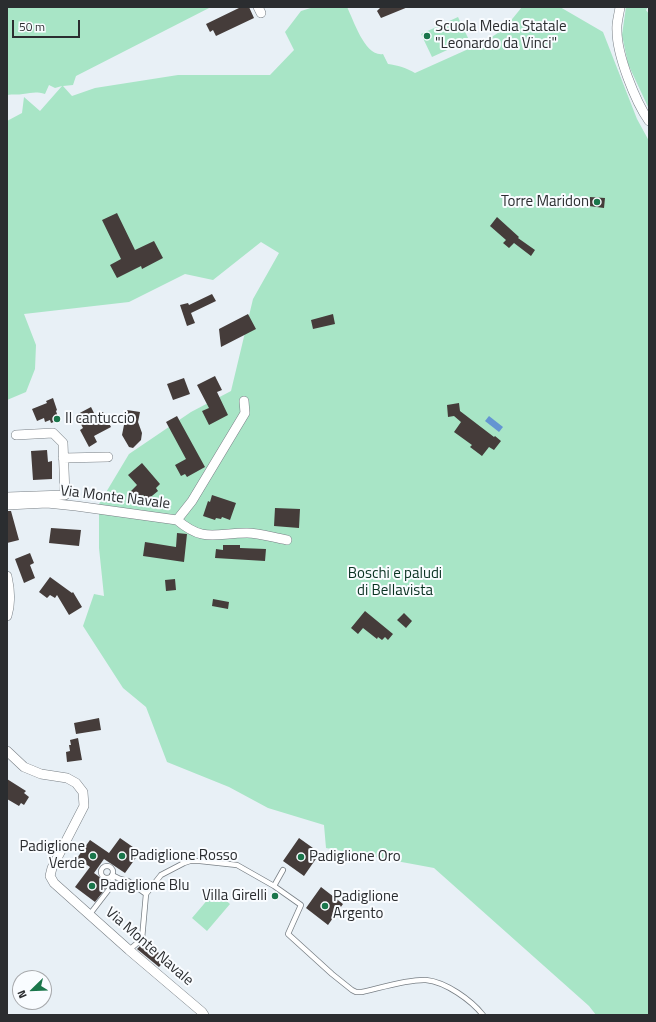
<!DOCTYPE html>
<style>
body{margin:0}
#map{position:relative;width:656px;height:1022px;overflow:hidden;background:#e8f0f6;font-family:"Titillium Web",sans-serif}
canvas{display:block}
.frame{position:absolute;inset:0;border:8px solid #2b2d30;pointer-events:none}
.north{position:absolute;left:12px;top:970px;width:40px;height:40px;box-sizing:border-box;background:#f9fcff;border:1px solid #a7a9ac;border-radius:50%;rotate:247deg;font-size:11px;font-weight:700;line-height:16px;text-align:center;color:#2b2d30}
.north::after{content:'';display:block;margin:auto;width:14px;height:18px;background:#1a764b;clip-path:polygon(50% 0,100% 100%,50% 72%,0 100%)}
.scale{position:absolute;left:12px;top:20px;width:68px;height:18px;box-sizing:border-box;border:2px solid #2b2d30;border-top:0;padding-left:5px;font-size:12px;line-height:14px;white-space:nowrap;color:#2b2d30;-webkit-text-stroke:3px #f9fcff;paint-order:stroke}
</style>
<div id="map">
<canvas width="656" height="1022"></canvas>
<div class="frame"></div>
<div class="north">N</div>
<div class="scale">50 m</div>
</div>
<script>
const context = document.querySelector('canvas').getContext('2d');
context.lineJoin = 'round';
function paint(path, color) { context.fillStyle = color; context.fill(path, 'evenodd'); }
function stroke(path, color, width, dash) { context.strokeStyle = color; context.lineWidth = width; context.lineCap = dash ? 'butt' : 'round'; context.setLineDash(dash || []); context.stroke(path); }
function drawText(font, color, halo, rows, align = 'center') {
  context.font = font + ' "Titillium Web",sans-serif'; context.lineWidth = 4; context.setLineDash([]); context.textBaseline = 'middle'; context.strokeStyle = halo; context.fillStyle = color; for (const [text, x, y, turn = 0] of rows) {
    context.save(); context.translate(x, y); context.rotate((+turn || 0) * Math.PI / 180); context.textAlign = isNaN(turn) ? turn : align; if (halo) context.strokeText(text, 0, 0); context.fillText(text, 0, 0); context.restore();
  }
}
paint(new Path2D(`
 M7,7h204l-135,69 -3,9 -10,1 9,10 23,-8 83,-13h92l24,-25 -9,-18 16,-21 13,-4h33c7,14 18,50 36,47l5,10c9,1 19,4 27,9l69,-31 20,-13 18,-22h38l43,25 34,87 12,22v874h-53l-7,-9 -155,-138 -108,-20 -2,-23 -56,-17 -39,-21 -62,-25 -21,-55 -23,-19 -40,-62 11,-32 10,2 -5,-48v-44l30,-50 62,-42 40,-21 22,-92 26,-46 -18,-11 -48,38 -28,-6 -56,28 -105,12 12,31 -1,24 -9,23 -19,8v-279l15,-8 2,-16 16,14 22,-25 -7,2 -6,-3 -4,9c-10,-3 -13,-1 -22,0 -5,1 -10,0 -16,1z
 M626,7h22l-2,3 3,4v95l-21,-45 -6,-29z
 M458,17l11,23 -37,17 -11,-23z
 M215,891l15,13 -23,27 -15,-13z`), '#a8e5c6');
paint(new Path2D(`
 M489,416l14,11 -4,5 -14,-11z`), '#6495d2');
paint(new Path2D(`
 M241,7h8l5,11 -38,18 -3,-6 -3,2 -4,-8z
 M381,7h27l-27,11 -4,-7z
 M590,197l15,1 -1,10 -15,-2z
 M117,213l18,37 19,-9 9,17 -21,11 -1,-3 -24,12 -7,-13 11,-6 -19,-39z
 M497,217l22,20 -1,1 17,12 -4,6 -17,-13 -5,5 -6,-5 3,-3 -16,-14z
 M212,294l4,7 -25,12 4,10 -8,3 -7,-21 8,-2 1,2z
 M248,314l8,15 -35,18 -2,-18z
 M333,314l2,10 -22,5 -2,-9z
 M215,376l7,14 -5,2 11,23 -19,10 -7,-14 7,-3 -12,-23z
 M184,378l6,16 -17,6 -6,-16z
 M53,398l4,12 -1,1 3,9 -8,3 -1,-3 -5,2 -1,-4 -7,3 -5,-12 15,-6 -1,-2z
 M459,403l1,8 34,26 1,-1 6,5 -7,9 -5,-3 -7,9 -12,-9 2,-2 -18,-13 7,-10 -7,-6 -6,1 -1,-12z
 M91,407l4,8 8,-3 8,15 -17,9 3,6 -8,5 -9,-17 3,-2 -7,-13z
 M127,410l13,2 -2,10 4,11 -1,7 -8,8 -4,-1 -7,-12z
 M177,416l28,51 -18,10 -2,-3 -4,2 -6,-11 11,-6 -20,-37z
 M47,450l1,12 4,-1v18l-19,1 -2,-29z
 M142,463l18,21 -4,4 2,3 -11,9 -4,-5 -6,5 -7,-8 7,-7 -9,-10z
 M212,495l24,8 -6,17 -8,-3 -1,2 -5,-1 -1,2 -12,-4 5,-15 2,1z
 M275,508l25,1 -1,19 -25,-2z
 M7,511h4l8,29 -12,3z
 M51,528l30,2 -2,16 -30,-3z
 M177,533l10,1 -3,28 -41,-6 2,-14 31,5z
 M223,545h17v3l26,1 -1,12 -50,-3 1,-9 7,1z
 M30,553l4,10 -4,2 5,13 -11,5 -9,-24z
 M50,577l22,16 1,-1 9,15 -13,8 -12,-20 -2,3 -5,-3 -3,3 -8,-6z
 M175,579l1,11 -10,1 -1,-11z
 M213,599l16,3 -1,7 -16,-3z
 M365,611l28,23 -5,6 -3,-3 -3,3 -4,-3 -1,2 -14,-11 -5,6 -7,-6z
 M404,613l8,8 -6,7 -9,-8z
 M99,718l2,12 -25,4 -2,-11z
 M78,738l4,22 -15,2 -1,-10 4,-1 -1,-6h2l-1,-5z
 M7,779l19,12 -2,2 5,4 -5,8 -3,-2 -2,3 -12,-7z
 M120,838l20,14 -15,21 -21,-14 -10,14 15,11 -14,18 -20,-15 15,-20 -13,-9 13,-18 19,13z
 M299,838l21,15 -16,23 -21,-15z
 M321,887l22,17 -15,21 -22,-17z
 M145,941l21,18 -7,8 -22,-18z`), '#453c3a');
const lane = new Path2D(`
 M101 872a6 6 0 1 1 12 0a6 6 0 1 1-12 0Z
 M274,886l9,-16
 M90,914l23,-30 -1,-9 8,4 8,2 18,13 15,-19 23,-12 6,-2h10l37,4 37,21 27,19 -13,29 44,40 20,16 4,2h6c18,-4 46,-13 64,-12 20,2 45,20 57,35
 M129,950l13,-11 4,-45`);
const street = new Path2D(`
 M258,7l3,6
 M620,7c-1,8 -4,17 -3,24 0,24 18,70 32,90
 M63,458l45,-1
 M7,497l58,-2 -2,-52 -10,-10 -37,2
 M7,505l40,-2 29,3 101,14c27,23 38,13 70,13 13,0 27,5 40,7
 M177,520l15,-19 53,-88 -1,-12
 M7,576c3,13 4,27 0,40
 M7,751l17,16 17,7 26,4 9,5 7,9 1,14 -32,62 -2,8 4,7 75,67 73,62 2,3`);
stroke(lane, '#787f85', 6);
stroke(street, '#787f85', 10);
stroke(lane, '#fff', 4.5);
stroke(street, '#fff', 9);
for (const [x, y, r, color] of [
 [427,36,4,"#1a764b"],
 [597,202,4,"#1a764b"],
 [57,419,4,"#1a764b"],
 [93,856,4,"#1a764b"],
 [122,856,4,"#1a764b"],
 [301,857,4,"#1a764b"],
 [92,886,4,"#1a764b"],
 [275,896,4,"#1a764b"],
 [325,906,4,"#1a764b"]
]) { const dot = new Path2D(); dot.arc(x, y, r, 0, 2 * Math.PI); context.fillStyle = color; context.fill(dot); stroke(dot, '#f9fcff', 1.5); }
drawText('15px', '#2b2d30', '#f9fcff', [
 ["Scuola Media Statale",435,27],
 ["\"Leonardo da Vinci\"",435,44],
 ["Torre Maridon",589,202,"right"],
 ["Il cantuccio",65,419],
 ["Padiglione",85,847,"right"],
 ["Verde",85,864,"right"],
 ["Padiglione Rosso",130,856],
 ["Padiglione Oro",309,857],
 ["Padiglione Blu",100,886],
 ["Villa Girelli",267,896,"right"],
 ["Padiglione",333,897],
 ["Argento",333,914]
], 'left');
drawText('15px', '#2b2d30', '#f9fcff', [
 ["Via Monte Navale",115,498,7],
 ["Via Monte Navale",149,947,41]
]);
drawText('15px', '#0a3222', '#f9fcff', [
 ["Boschi e paludi",395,574],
 ["di Bellavista",395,591]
]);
</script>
